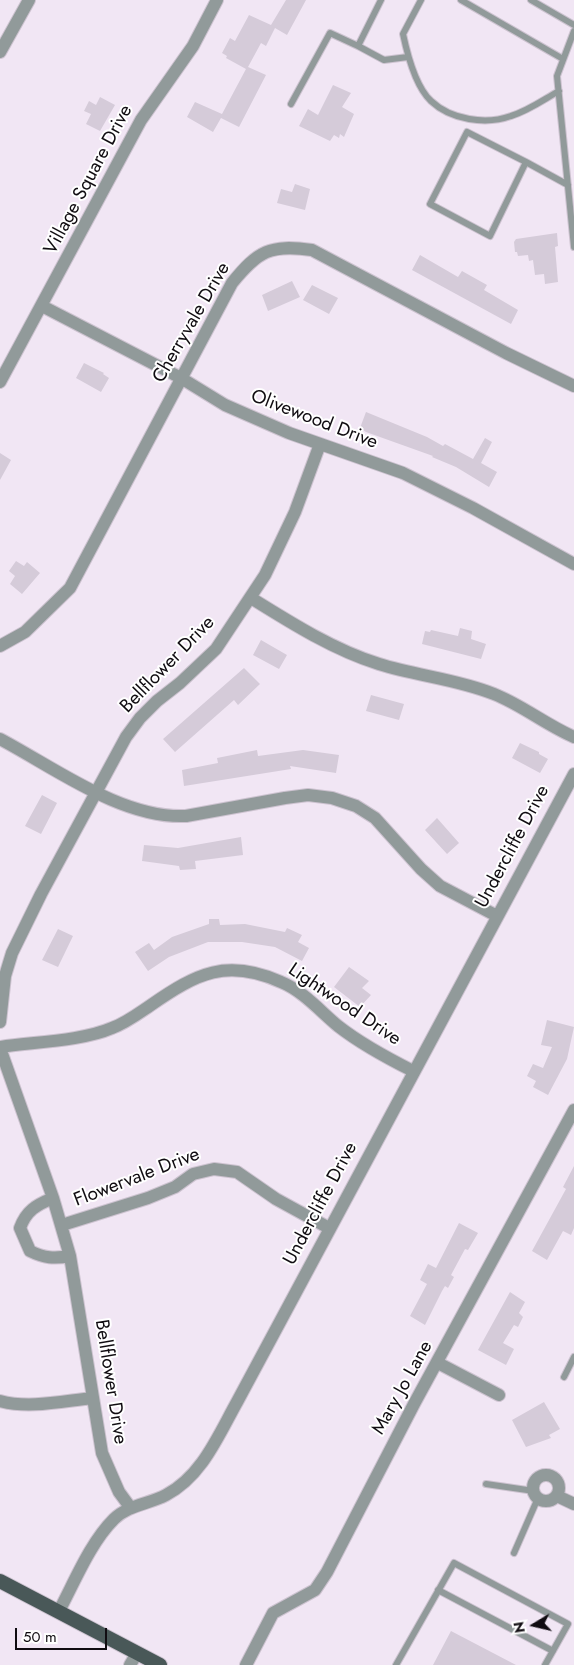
<!DOCTYPE html>
<style>
body{margin:0}
#map{position:relative;width:574px;height:1665px;overflow:hidden;background:#f1e6f4;font-family:Jost,sans-serif}
canvas{display:block}
.north{position:absolute;left:509px;top:1600px;width:50px;height:50px;-webkit-text-stroke:4px #fff;paint-order:stroke;rotate:261deg;font-size:14px;font-weight:700;line-height:20px;text-align:center;color:#100c11}
.north::after{content:'';display:block;margin:auto;width:18px;height:22px;background:#100c11;clip-path:polygon(50% 0,100% 100%,50% 72%,0 100%)}
.scale{position:absolute;left:15px;top:1628px;width:92px;height:22px;box-sizing:border-box;border:2px solid #100c11;border-top:0;padding-left:6px;font-size:15px;line-height:18px;white-space:nowrap;color:#100c11;-webkit-text-stroke:4px #fff;paint-order:stroke}
</style>
<div id="map">
<canvas width="574" height="1665"></canvas>
<div class="north">N</div>
<div class="scale">50 m</div>
</div>
<script>
const context = document.querySelector('canvas').getContext('2d');
context.lineJoin = 'round';
function paint(path, color) { context.fillStyle = color; context.fill(path, 'evenodd'); }
function stroke(path, color, width, dash) { context.strokeStyle = color; context.lineWidth = width; context.lineCap = dash ? 'butt' : 'round'; context.setLineDash(dash || []); context.stroke(path); }
function drawText(font, color, halo, rows, align = 'center') {
  context.font = font + ' Jost,sans-serif'; context.lineWidth = 4; context.setLineDash([]); context.textBaseline = 'middle'; context.strokeStyle = halo; context.fillStyle = color; for (const [text, x, y, turn = 0] of rows) {
    context.save(); context.translate(x, y); context.rotate((+turn || 0) * Math.PI / 180); context.textAlign = isNaN(turn) ? turn : align; if (halo) context.strokeText(text, 0, 0); context.fillText(text, 0, 0); context.restore();
  }
}
paint(new Path2D(`
 M286,0h20l-19,35 -12,-7 -9,18 -5,-3 -13,24 18,8 -27,52 -18,-9 -8,14 -26,-15 8,-15 27,12 24,-45 -20,-11 1,-2 -5,-3 8,-15 5,3 14,-26 22,10z
 M333,85l18,8 -9,14 12,7 -10,23 -4,-3 -1,4 -5,-3 -4,6 -31,-15 9,-17 10,6z
 M100,97l15,8 -15,26 -14,-7 5,-10 -7,-3 5,-10 7,4z
 M295,184l15,5 -5,21 -28,-7 4,-14 11,3z
 M557,233l1,13 -3,1 3,35 -13,2 -1,-10 -9,1 -2,-15 -4,1 -1,-6 -10,1 -1,-4h-2l-1,-10 2,-3z
 M420,255l38,22 4,-6 25,14 -3,5 34,20 -7,14 -99,-54z
 M292,281l8,16 -32,14 -6,-16z
 M312,285l26,13 -9,16 -26,-14z
 M84,363l20,10 -1,1 6,4 -8,14 -25,-14z
 M366,412l61,25 16,9 2,-2 28,15 12,-21 7,4 -11,21 16,9 -8,15 -33,-20 -24,-10 1,-1 -67,-24 -6,-4z
 M0,453l11,7 -11,20z
 M16,561l8,5 3,-4 13,11 -18,21 -12,-10 5,-8 -6,-5z
 M460,628l12,3 -1,8 15,5 -5,15 -59,-15 3,-13 5,1 1,-2 27,6z
 M261,640l26,15 -8,14 -26,-14z
 M244,668l16,16 -22,21 -4,-5 -59,52 -12,-13z
 M371,695l33,9 -5,16 -33,-9z
 M520,743l19,9v2l9,5 -8,14 -28,-15z
 M257,750l1,6 45,-6 36,5 -3,18 -46,-7 1,3 -107,17 -2,-16 36,-7 -1,-5z
 M42,795l15,8 -16,31 -16,-8z
 M437,818l22,25 -12,11 -22,-24z
 M241,837l2,18 -48,6 1,8 -16,1 -1,-4 -37,-5 2,-16 34,3z
 M209,919h10l1,6 25,-1 40,8 2,-4 15,7 -4,7 11,6 -7,13 -27,-14 -33,-5h-34l-39,15 -21,14 -13,-19 14,-9 5,7 18,-13 37,-13z
 M58,929l15,7 -15,31 -16,-7z
 M349,967l20,14 -7,7 9,7 -11,12 -26,-20z
 M547,1020l27,7 -7,32 -19,36 -15,-8 3,-6 -9,-5 6,-12 10,4 9,-21 -11,-2z
 M574,1166v62l-3,7 -8,-4 -16,29 -15,-9 34,-62 -3,-2z
 M459,1223l19,10 -10,17 -3,-1 -14,26 3,2 -6,11 -3,-2 -3,5 -17,34 -15,-9 17,-32 -7,-4 8,-16 8,4z
 M510,1292l15,10 -6,11 4,4 -5,10 -4,-2 -11,18 11,6 -8,16 -28,-15z
 M544,1402l16,27 -11,6 2,3 -25,9 -14,-27z
 M451,1631l65,34h-83z`), '#d5cbd9');
const service = new Path2D(`
 M421,0l-18,34c4,19 13,53 28,67 20,19 55,24 80,15 17,-5 32,-16 48,-25
 M461,0l102,59
 M531,0l43,25
 M574,31l-17,45 17,171
 M358,46l26,14 24,-3
 M291,104l39,-71 28,13 23,-46
 M526,162l-59,-30 -37,72 60,32 36,-74 42,23
 M564,1377l10,-20
 M486,1484l48,7
 M514,1553l24,-55
 M438,1590l115,61
 M396,1665l58,-102 114,61 -23,41`);
const minor = new Path2D(`
 M0,52l29,-52
 M42,306l139,72 44,27 64,28 114,40 70,35 101,56
 M0,382l141,-262 52,-74 24,-46
 M251,598c40,25 83,52 128,66 38,12 78,15 115,30 28,11 52,31 80,43
 M0,646l25,-14 45,-44 162,-305c26,-32 38,-39 80,-33l194,103 68,33
 M0,739c55,29 122,80 186,77l99,-18 23,-3 24,3 24,8 19,12 46,51 19,17 57,30
 M0,1022l5,-46 7,-23 29,-59 85,-157 14,-19 17,-17 23,-18 36,-34 49,-74 30,-63 25,-68
 M0,1047c33,-5 82,-6 112,-19 14,-5 27,-15 39,-23 46,-32 76,-47 130,-23 22,9 39,29 57,44 23,18 49,32 75,45
 M0,1048l53,150 17,58 32,197 17,39 11,15
 M53,1198c-17,7 -27,13 -33,30l10,23c14,7 24,8 40,5
 M62,1225l86,-27 27,-11 18,-13 21,-5 23,3 39,27 53,29
 M438,1363l61,32
 M0,1401c29,8 63,0 93,-3
 M533 1488a13 13 0 1 1 26 0a13 13 0 1 1-26 0Z
 M557,1496l17,8
 M59,1611c16,-30 31,-68 55,-92 14,-14 35,-15 52,-24 36,-19 52,-59 71,-93l337,-628
 M130,1665l7,-12
 M246,1665l27,-52 42,-23 12,-18 87,-168 160,-294`);
const primary = new Path2D(`
 M0,1581l160,84`);
stroke(service, '#cdc3d0', 8);
stroke(minor, '#cdc3d0', 14);
stroke(primary, '#cdc3d0', 16);
stroke(service, '#919a9a', 6);
stroke(minor, '#919a9a', 12);
stroke(primary, '#495858', 14);
drawText('19px', '#100c11', '#fff', [
 ["Village Square Drive",89,180,-62],
 ["Cherryvale Drive",192,323,-60],
 ["Olivewood Drive",314,420,21],
 ["Bellflower Drive",168,665,-46],
 ["Undercliffe Drive",513,847,-62],
 ["Lightwood Drive",344,1005,34],
 ["Flowervale Drive",137,1178,-21],
 ["Undercliffe Drive",321,1204,-62],
 ["Bellflower Drive",110,1382,81],
 ["Mary Jo Lane",403,1388,-61]
]);
</script>
